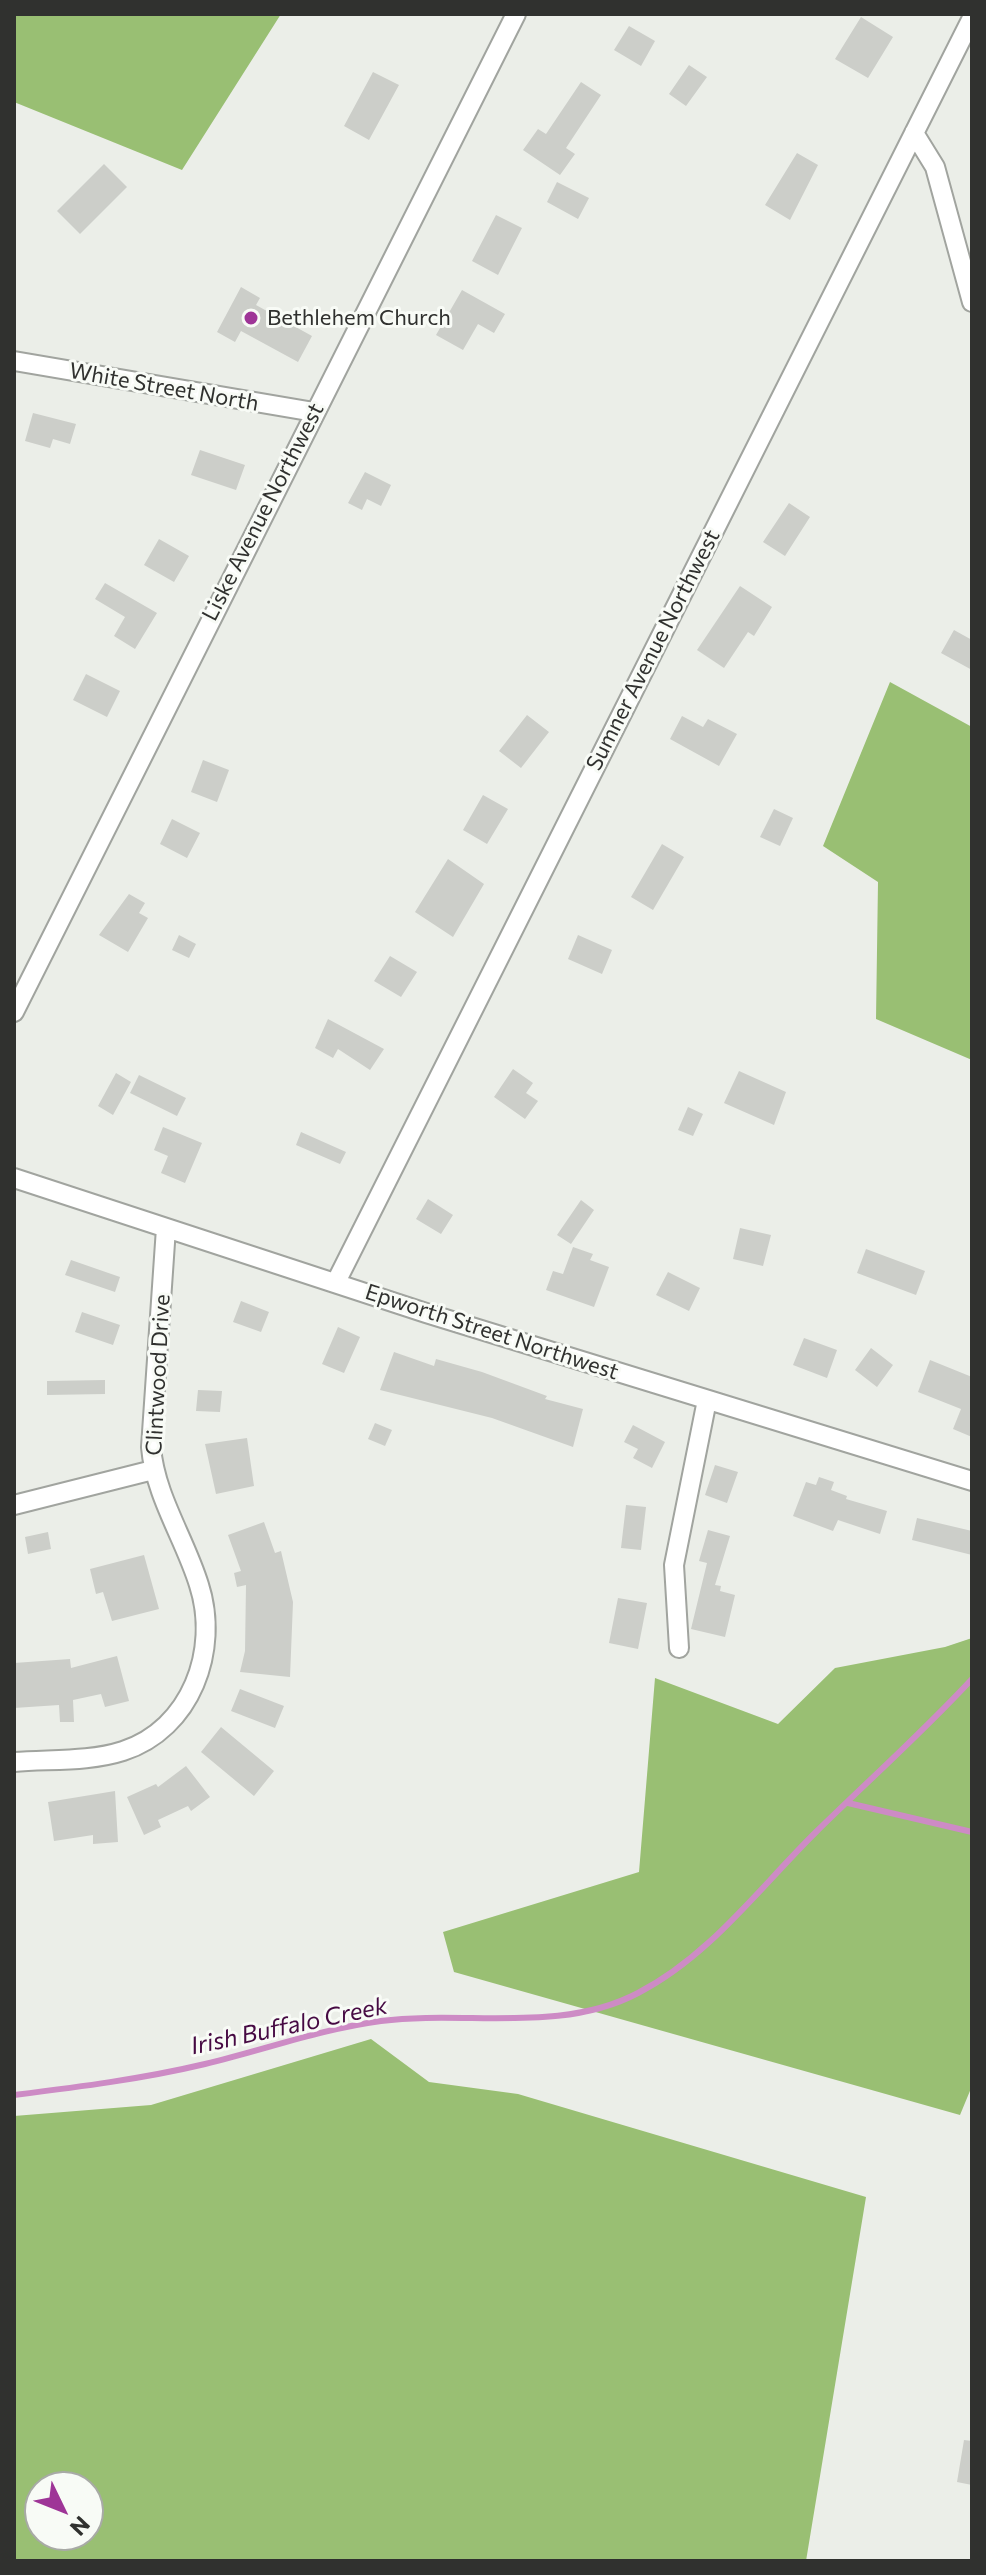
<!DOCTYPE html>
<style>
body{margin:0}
#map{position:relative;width:986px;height:2575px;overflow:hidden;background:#ebeee8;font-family:Commissioner,sans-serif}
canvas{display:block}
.frame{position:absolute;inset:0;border:16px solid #30312f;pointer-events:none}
.north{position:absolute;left:24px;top:2471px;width:80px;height:80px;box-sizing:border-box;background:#f8fbf6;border:2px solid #a8aaa6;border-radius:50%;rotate:133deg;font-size:22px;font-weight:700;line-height:32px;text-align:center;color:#30312f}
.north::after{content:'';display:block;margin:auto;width:28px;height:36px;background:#9e3597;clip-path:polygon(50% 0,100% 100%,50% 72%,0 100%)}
</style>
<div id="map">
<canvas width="986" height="2575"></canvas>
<div class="frame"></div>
<div class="north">N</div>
</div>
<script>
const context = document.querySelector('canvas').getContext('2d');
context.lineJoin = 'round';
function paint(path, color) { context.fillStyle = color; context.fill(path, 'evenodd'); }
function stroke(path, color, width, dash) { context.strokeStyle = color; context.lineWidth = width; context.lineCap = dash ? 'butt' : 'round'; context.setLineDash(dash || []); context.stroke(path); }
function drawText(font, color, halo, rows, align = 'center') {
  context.font = font + ' Commissioner,sans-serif'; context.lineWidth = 6; context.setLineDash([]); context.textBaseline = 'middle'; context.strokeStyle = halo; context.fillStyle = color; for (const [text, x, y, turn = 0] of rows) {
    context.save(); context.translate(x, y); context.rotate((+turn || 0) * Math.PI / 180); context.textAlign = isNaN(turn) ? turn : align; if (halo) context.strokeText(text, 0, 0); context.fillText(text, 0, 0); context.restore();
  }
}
paint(new Path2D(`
 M14,14h267l-99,156 -168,-68z
 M890,682l82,45v333l-96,-41 2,-137 -55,-36z
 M972,1638v448l-12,29 -506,-143 -11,-40 196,-60 16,-194 123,46 57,-56 110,-21z
 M371,2039l58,43 89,12 348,103 -60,364h-792v-445l137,-11zM40,2487h48v48h-48z`), '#99bf73');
stroke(new Path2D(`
 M848,1803l124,29
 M14,2095c64,-8 128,-16 191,-31 59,-14 116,-35 176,-43 84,-11 180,13 257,-28 72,-37 122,-106 178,-161 52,-51 107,-100 156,-153`), '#cd8bc5', 6);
paint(new Path2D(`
 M861,17l32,20 -25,41 -33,-19z
 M629,26l26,15 -14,25 -27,-16z
 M689,65l18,12 -21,29 -17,-12z
 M373,72l26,13 -30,55 -25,-14z
 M581,82l20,13 -35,53 9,6 -15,21 -37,-25 15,-21 8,5z
 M797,153l21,12 -28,55 -25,-15z
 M104,164l23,23 -47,47 -23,-23z
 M557,182l32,16 -11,21 -31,-17z
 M496,215l26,13 -24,47 -26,-14z
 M241,287l19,11 -4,7 56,31 -14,26 -57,-31 -6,11 -18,-10z
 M462,290l43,24 -11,19 -16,-9 -15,26 -27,-15z
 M33,413l43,11 -6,20 -17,-5 -3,9 -25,-7z
 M200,450l45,15 -9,25 -45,-15z
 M365,472l26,13 -10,21 -14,-7 -5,11 -14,-7z
 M789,503l21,14 -25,39 -22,-14z
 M159,539l30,17 -15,26 -30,-17z
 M105,583l52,30 -22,36 -21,-13 11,-19 -30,-18z
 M740,586l32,21 -18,29 -6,-4 -24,36 -27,-18z
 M954,630l18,10v30l-31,-17z
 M86,674l34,17 -13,26 -34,-17z
 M527,715l22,17 -28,36 -22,-17z
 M682,716l21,11 5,-8 29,15 -18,32 -49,-27z
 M203,760l26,10 -12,32 -26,-10z
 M483,795l25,14 -21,35 -24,-14z
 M774,809l19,9 -13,28 -20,-9z
 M172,819l28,14 -13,25 -27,-14z
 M662,844l22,13 -31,53 -22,-13z
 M448,859l36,25 -31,53 -38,-25z
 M129,894l16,9 -6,10 9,5 -20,34 -29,-17z
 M179,935l17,9 -7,14 -17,-8z
 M578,935l34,15 -10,24 -34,-15z
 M390,956l27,16 -16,25 -27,-16z
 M328,1019l56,30 -14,21 -32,-21 -5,9 -18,-10z
 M513,1069l20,14 -7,10 12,8 -13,18 -31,-22z
 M739,1071l47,21 -12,33 -50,-22z
 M116,1073l15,9 -18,33 -15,-9z
 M139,1075l47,23 -9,18 -47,-23z
 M688,1107l15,7 -10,22 -15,-6z
 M163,1127l39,16 -17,40 -24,-10 7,-17 -14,-6z
 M301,1132l45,20 -6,12 -44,-19z
 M428,1199l25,16 -12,19 -25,-15z
 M581,1200l13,10 -23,34 -14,-9z
 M740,1228l31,7 -8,31 -30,-7z
 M573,1247l20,7 -3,6 19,7 -15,40 -48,-17 7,-19 10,3z
 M866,1249l59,22 -9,24 -59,-22z
 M71,1260l49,17 -5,15 -50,-17z
 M668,1272l32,16 -11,23 -33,-16z
 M241,1301l28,11 -8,20 -28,-10z
 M82,1312l38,13 -7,20 -38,-13z
 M338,1327l22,10 -16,36 -22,-9z
 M804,1338l33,12 -10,28 -34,-13z
 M871,1348l22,17 -16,22 -22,-17z
 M394,1352l40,14 2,-7 46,13 65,24 -2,3 38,10 -10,38 -81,-29 -112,-28z
 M930,1360l42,17v60l-19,-8 8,-20 -43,-17z
 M105,1380v14l-58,1v-14z
 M198,1390l24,1 -2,21 -24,-1z
 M375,1423l17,7 -7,16 -17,-7z
 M633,1425l32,17 -13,26 -19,-10 5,-9 -14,-7z
 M247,1438l7,48 -38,8 -11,-50z
 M715,1465l23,7 -11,31 -22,-8z
 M819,1477l15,5 -3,8 16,6 -1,3 41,12 -7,23 -42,-14 -5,11 -40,-15 13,-34 10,3z
 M626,1505l20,2 -5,43 -20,-2z
 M917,1518l55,13v24l-60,-15z
 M264,1522l11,31 6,-2 12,51 -3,75 -50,-5 5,-21 1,-66 -9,2 -3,-14 7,-2 -13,-36z
 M708,1530l22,6 -15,49 6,1 -1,5 15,4 -10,42 -34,-8 16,-66 -8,-2z
 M48,1532l3,17 -23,5 -3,-17z
 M144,1555l15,54 -47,12 -9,-29 -7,2 -6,-25z
 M618,1598l29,5 -9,46 -29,-6z
 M117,1656l12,45 -24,6 -4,-13 -28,6 1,22h-14l-1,-17 -45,3v-45l56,-4 1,9z
 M240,1689l44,17 -9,22 -44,-17z
 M221,1727l53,44 -20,25 -53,-44z
 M186,1766l24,31 -19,14 -3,-5 -30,14 3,7 -17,8 -17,-38 29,-13 2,3z
 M115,1791l3,51 -25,2v-9l-39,6 -6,-39z
 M964,2440l8,1v44l-15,-3z`), '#cccec9');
const minor = new Path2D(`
 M914,133l21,34 37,135
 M14,361l300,51
 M14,1012l502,-998
 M14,1178l412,135 546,168
 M336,1282l636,-1264
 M14,1505l139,-35
 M679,1648l-5,-83 33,-165
 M14,1762c36,-3 75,0 109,-11 68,-22 97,-101 76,-166 -14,-46 -44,-89 -48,-138l15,-219`);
stroke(minor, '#a1a49f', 22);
stroke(minor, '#fff', 18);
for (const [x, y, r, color] of [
 [251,318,8,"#9e3597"]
]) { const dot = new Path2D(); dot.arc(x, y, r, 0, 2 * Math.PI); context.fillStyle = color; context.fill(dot); stroke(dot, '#f8fbf6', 3); }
drawText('22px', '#30312f', '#f8fbf6', [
 ["Bethlehem Church",267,318]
], 'left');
drawText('22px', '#30312f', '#f8fbf6', [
 ["White Street North",164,387,10],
 ["Liske Avenue Northwest",263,512,-63],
 ["Sumner Avenue Northwest",653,650,-63],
 ["Epworth Street Northwest",492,1332,18],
 ["Clintwood Drive",158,1375,-87]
]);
drawText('italic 24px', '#460a43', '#f8fbf6', [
 ["Irish Buffalo Creek",289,2026,-12]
]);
</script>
